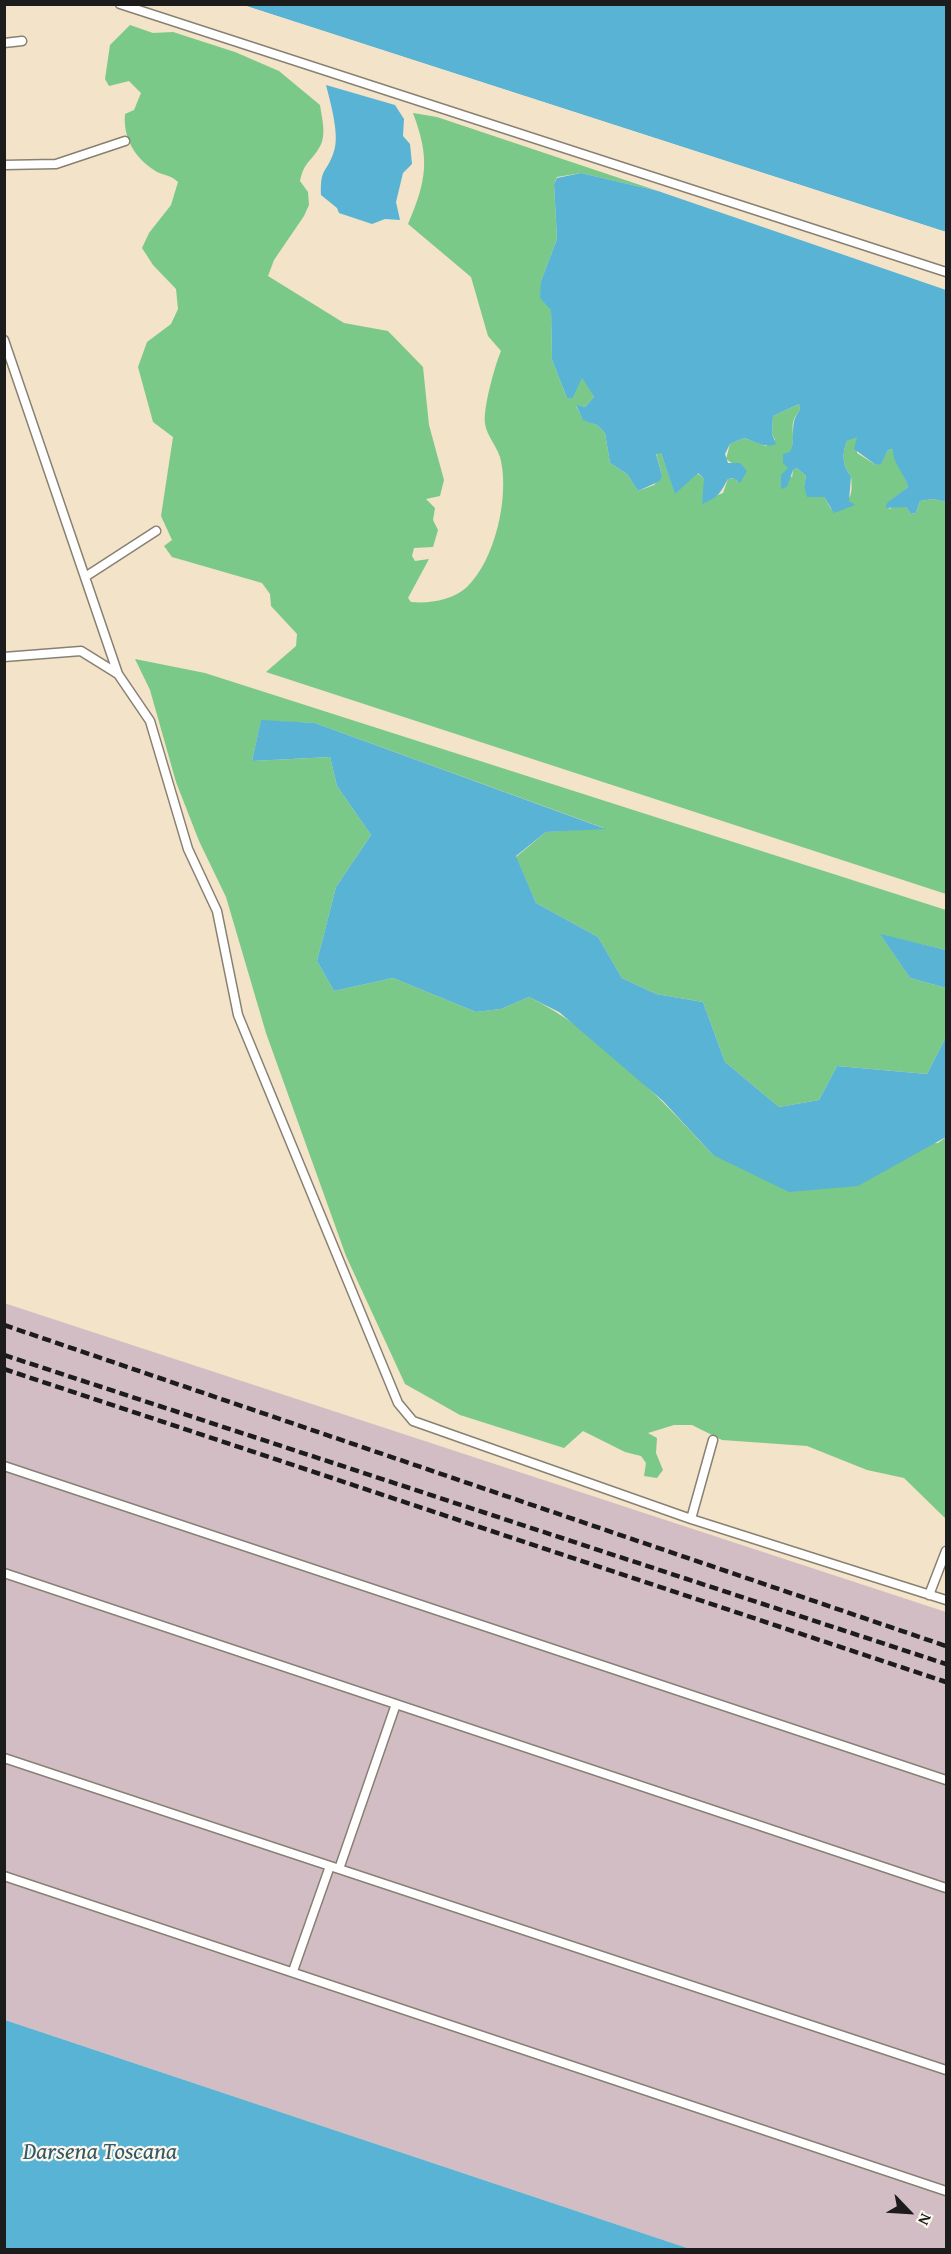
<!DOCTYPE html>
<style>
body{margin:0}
#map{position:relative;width:951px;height:2254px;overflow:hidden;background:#f3e3c8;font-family:"Gentium Book Plus",serif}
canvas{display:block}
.frame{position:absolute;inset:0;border:6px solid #1c1c1c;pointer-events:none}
.north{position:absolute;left:879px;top:2182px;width:60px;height:60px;-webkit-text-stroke:4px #fbf7ec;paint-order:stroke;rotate:115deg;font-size:16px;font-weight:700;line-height:24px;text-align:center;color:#1c1c1c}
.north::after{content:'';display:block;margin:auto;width:21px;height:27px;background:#1c1c1c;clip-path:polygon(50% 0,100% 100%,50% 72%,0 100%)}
</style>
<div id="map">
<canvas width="951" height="2254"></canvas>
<div class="frame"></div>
<div class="north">N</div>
</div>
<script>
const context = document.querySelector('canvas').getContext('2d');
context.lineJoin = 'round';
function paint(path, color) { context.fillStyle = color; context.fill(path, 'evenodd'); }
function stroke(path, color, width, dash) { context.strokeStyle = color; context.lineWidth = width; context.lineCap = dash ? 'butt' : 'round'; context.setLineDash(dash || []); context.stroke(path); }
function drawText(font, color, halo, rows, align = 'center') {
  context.font = font + ' "Gentium Book Plus",serif'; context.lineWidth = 4.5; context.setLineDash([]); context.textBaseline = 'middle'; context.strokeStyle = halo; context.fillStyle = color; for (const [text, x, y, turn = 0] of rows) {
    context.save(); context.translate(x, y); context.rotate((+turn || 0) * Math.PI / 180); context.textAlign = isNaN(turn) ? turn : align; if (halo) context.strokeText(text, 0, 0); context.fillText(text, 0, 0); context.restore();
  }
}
paint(new Path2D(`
 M4,1303l942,309v637h-256l-685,-229z`), '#d2bdc5');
paint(new Path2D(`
 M130,25l23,8 20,-1 62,20 44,19 41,34c2,14 7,31 -1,43 -9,15 -15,14 -19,33l8,11 1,13 -5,11 -30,44 -6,16 76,47 44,8 35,36 6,58 15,55 -4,16 -14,3 9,9 -2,12 5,10 -5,17 -19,1 -2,8 3,5 14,-2 -21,39 3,4c18,2 42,-2 56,-15 28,-27 42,-89 34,-126 -2,-13 -15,-25 -16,-38 -2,-15 10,-58 16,-72l-13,-15 -17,-59 -63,-53c19,-44 22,-66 5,-111l24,4 221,74 -77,-18 -24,4 -3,7 3,55 -16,42 10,29 1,50 15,38h6l9,-21 12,20 -9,10 -9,-1 7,13 14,6 8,8 5,30 17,11 11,17 16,-6 8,-10 -6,-22h5l14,40 22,-20 7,6 1,16 -3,6 21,-8 5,-14 6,-1 4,4 -5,-18 -7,-5 4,-15 14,-6 22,8 9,-6 -3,-6 1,-18 26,-12 1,6c-13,15 -4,21 -8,36 -2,13 -6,19 0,32l1,-8 4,-2 9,8 -2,10 20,11 7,12c20,-8 22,-11 20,-33 -9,-9 -9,-24 -4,-35l10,-5v17l19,12 5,-2 7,-13 5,-1c4,14 11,24 15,38l-20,16 1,6 8,-4 9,2 5,7 5,-1 4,-12 13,-2 13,3v392l-680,-222 30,-26 1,-12 -26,-28 -1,-12 -8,-11 -90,-26 -8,-11 8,-6 -11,-24 12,-79 -20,-15 -15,-55 9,-25 24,-18 7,-15 -2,-20 -23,-24 -11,-17 7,-15 22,-28 7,-23c-8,-8 -16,-6 -24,-12 -20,-13 -31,-33 -29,-56l9,-4 7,-17 -12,-12 -20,5 -4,-7 5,-34z
 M135,659l70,14 741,237v40l-65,-15 29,43 36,10v49l-19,37 -90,-8 -18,34 -40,7 -54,-45 -22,-60 -47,-8 -34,-16 -24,-41 -62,-34 -20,-46 30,-25 58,-4 -289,-105 -54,-2 -9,40 78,-4 7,29 34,49 -35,52 -19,74 17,30 59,-13 83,34 25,-3 28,-12c66,32 134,104 184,158l225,-12 8,-6v382l-42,-41 -37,-8 -60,-24 -85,-6 -30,-15h-18l-26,8 9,5 -1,15 7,17 -6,8 -13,-2 2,-13 -5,-7 -16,-4 -42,-21 -19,17 -104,-33 -55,-31 -59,-128 -80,-223 -40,-136 -27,-56 -23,-59 -26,-92z`), '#7bc988');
paint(new Path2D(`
 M243,5h703v227z
 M326,85l69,20 9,14 -1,17 7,8 2,20 -9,9 -7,29 4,18 -15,-1 -13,5 -33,-11 -2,-5 -16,-13c-1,-29 6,-21 13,-44 6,-16 -4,-50 -8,-66z
 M581,173l77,18 288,99v212l-13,-3 -13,2 -4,12 -5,1 -5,-7 -20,1 1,-5 21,-16c-4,-15 -15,-22 -15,-38l-5,1 -7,14 -5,1 -22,-16 3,-12 -10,4c-5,11 -5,26 4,35l-2,25 6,4 -21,8 -10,-16h-17l-3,-11 2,-10 -9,-8 -4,2 -6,17 -6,2v-14l7,-7 -5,-5v-9l7,-2c7,-15 -2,-28 10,-42l-1,-6 -26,12 -1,18 4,10c-11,5 -21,-3 -32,-6l-14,6 -5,10 3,9h12l7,8 -7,12 -7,-5 -5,1c-7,13 -10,19 -26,25l2,-25 -6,-6 -23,21 -14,-41 -5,1 6,21 -2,6 -22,10 -11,-17 -17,-11 -5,-30 -8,-8 -14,-5 -7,-15 9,2 9,-10 -12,-19 -9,20h-6l-15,-38 -1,-50 -11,-12 1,-17 16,-42 -3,-55 3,-6z
 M261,720l54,3 291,106 -60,3 -30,24 20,47 62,34 24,41 34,16 47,8 22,60 54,45 40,-7 18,-34 90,8 19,-37v100l-88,49 -69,6 -76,-37 -50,-54 -104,-89 -30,-15 -28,12 -25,3 -83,-34 -59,13 -17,-30 19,-74 35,-52 -34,-49 -7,-29 -78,4z
 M880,934l66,16v38l-36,-10z
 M5,2020l685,229h-685z`), '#58b3d5');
paint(new Path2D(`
 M240,4l706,228v3l-704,-228z`), '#f3e3c8');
const lane = new Path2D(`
 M120,4l826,268
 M4,43l18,-2
 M4,165l52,-1 69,-23
 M4,340l114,334
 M85,577l71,-46
 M4,657l77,-6 37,23 32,47 38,128 29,62 21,104 160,388 15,18 278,98 255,81
 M4,1466l942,314
 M691,1519l22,-79
 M4,1573l942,315
 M929,1595l17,-44
 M4,1758l942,312
 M339,1869l57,-165
 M4,1876l942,315
 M293,1971l37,-105`);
stroke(lane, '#888072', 11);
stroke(lane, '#fff', 8);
stroke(new Path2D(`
 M4,1325l942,321
 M4,1355l942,309
 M4,1369l942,313`), '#1c1c1c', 4.5, [9, 4.5]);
drawText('italic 24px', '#345866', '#fbf7ec', [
 ["Darsena Toscana",100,2153]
]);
</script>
